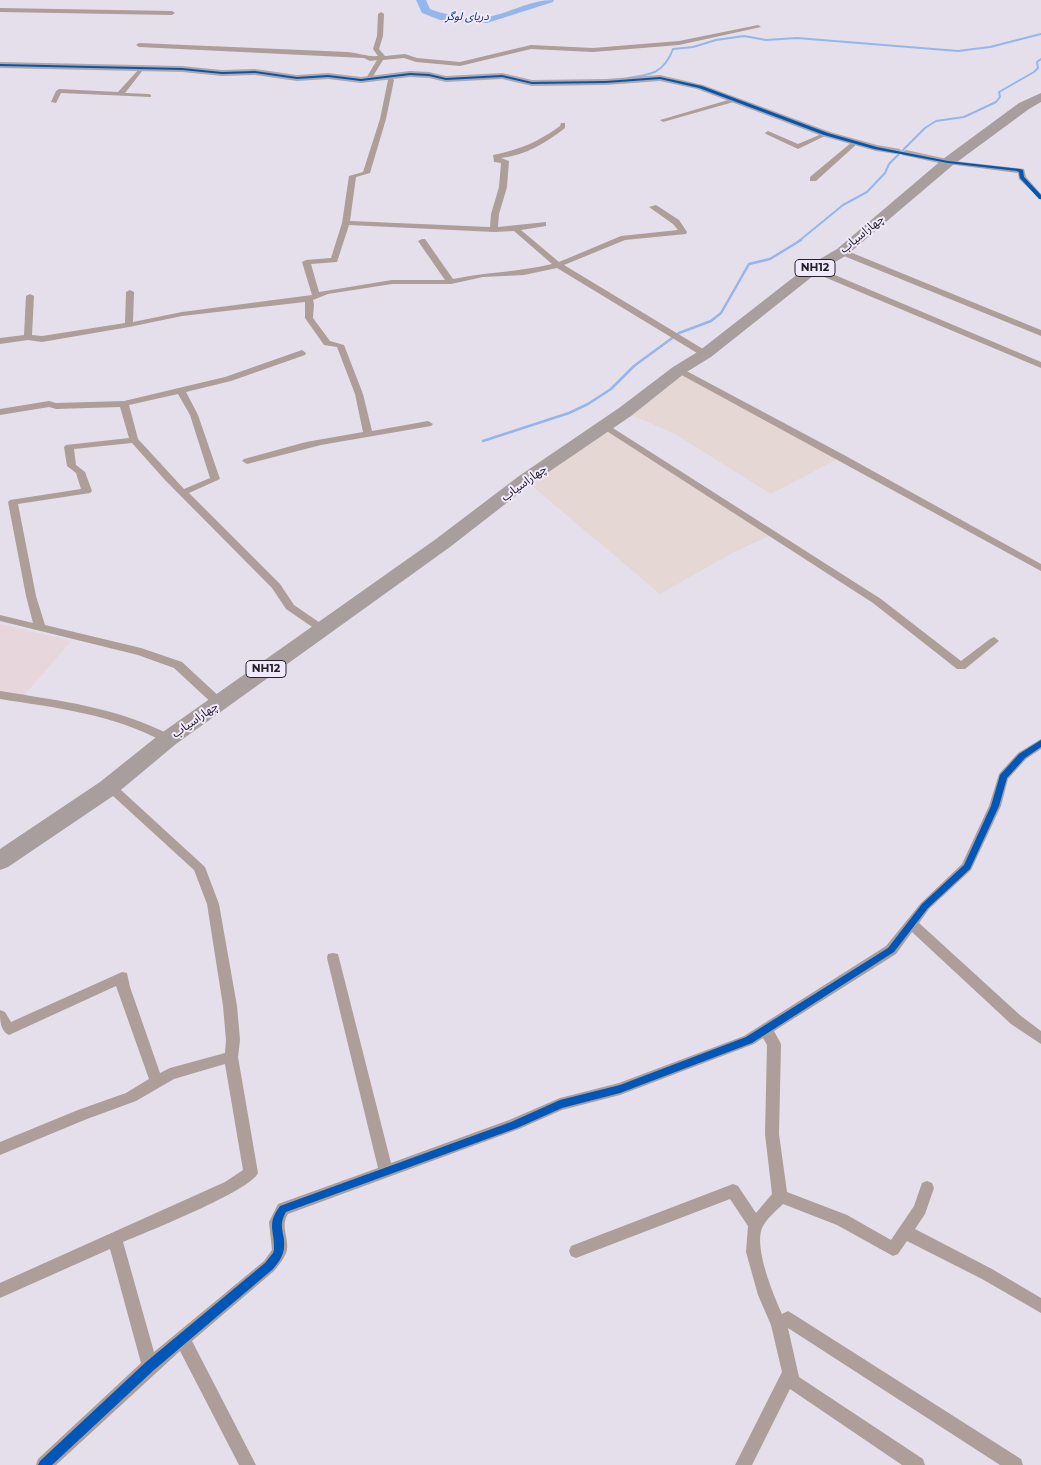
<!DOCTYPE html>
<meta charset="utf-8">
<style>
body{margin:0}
canvas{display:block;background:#e4dfea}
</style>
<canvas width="1041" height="1465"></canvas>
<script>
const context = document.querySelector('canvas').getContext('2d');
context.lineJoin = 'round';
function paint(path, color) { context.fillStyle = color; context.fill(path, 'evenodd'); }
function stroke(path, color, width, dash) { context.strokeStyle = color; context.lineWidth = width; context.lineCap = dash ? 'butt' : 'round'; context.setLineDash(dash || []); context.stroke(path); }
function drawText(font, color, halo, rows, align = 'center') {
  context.font = font + ' Montserrat,"Noto Sans Arabic",sans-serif'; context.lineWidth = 4; context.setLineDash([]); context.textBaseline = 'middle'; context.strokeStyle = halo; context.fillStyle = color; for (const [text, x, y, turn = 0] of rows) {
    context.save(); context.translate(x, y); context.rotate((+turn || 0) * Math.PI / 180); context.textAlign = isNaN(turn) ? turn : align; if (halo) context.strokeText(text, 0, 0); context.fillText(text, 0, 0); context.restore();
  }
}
paint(new Path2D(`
 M679,370l162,87 -70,37 -96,-60 -50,-22z
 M605,426l169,108 -40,18 -74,42 -135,-114z`), '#e5d7d4');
paint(new Path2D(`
 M0,624l71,17 -49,57 -22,-5z`), '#e7d6dc');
stroke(new Path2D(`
 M628,78c23,-3 36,-5 45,-29l20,-2 23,-7 28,-4 22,4 31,-2 161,13 32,-4 51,-13
 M799,241l44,-36 24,-13 18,-19 4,-9 36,-36 11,-7 28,-4 32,-15 4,-5 -1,-5 35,-20 4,-4 -1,-6 4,-3`), '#95b6ec', 2);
stroke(new Path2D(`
 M483,441l86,-28 19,-9 23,-15 23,-23 45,-33 32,-12 10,-8 28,-49 21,-5 31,-19`), '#95b6ec', 2.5);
paint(new Path2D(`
 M416,0h10l4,9c14,6 42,10 57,8 24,-4 42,-17 67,-17l-1,2 -66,21 -47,-3 -18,-7z`), '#95b6ec');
paint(new Path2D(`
 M0,8l172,3 3,2 -3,2 -172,-3z
 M381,12l3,2 -1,22 -4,13 6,7 20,-2 12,4 43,4 71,-17 62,3 86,-7 79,-16 3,2 -82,18 -86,7 -62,-3 -71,17 -44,-4 -12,-4 -21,2 -13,21 -2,1 -3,-2 12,-20 -7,1 -6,-3 -225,-11 -3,-2 3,-2 209,9c10,1 21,5 30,4l-5,-7 4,-13 1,-22z
 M140,68l3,2 -18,23 24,1 2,1v2l-90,-4 -5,10 -5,-1 5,-11 3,-2 59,3z
 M388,75l6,5 -8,39 -16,54 -14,4 -6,44 140,6 1,-13 8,-27 2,-24 -7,-1 -1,-7c26,-5 45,-13 67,-29l1,-3h4v5c-19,15 -39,27 -64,30l8,3 -2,26 -8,27 -1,13 48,-5v4l-25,4 38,32 62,-26 57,-6 -5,-6 -24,-17 7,-2 23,15 8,12 -1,2 -61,6 -61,25 144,87v4h-6l-145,-88 -33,7 -41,2 -32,7h-59l-64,10 -15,6 1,4 -1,14 17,23 14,4 19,49 9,37 56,-10 5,3 -2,2 -110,19 -74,19 -5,-3 2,-2 62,-17 57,-10 -8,-38 -18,-47 -13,-2 -19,-27v-16l-123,14 -53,11 -87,15 -14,-2 -28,4v-6l24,-3 2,-39 4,-2 4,2 -2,39 10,1 83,-13 1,-31 4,-2 4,2 -1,30 49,-10 130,-17 -10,-33 4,-2 25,-2 11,-35 7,-47 14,-4 17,-53 8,-39 -3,-3zM349,225l145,7 20,-1 38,33c-34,8 -65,8 -99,15l-28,-40h-3l-4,2 27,39h-53l-73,12 -8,-28 26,-2z
 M735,98l2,1v2l-74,21 -3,-2z
 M768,131l30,13 26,-11 5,1 -31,15 -32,-15 -1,-1z
 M852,142l6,1 -42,38h-6v-4z
 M945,160l79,9 2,8 15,17v6l-22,-21 -1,-6 -70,-9h-3z
 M839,250h6l196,80v6l-202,-82z
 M810,267h6l225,95v6l-231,-97z
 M302,350l4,3 -1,2 -74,26 -45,11 12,23 22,64 -31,14 91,91 14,21 32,22 1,2 -1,2h-8l-32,-22 -14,-21 -107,-108 -33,-37 -58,6 2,16 9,7 7,19 -2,2 -72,11 18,92 9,29 96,23 41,14 41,38 2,3 -2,3h-8l-41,-38 -36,-13 -138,-34v-6l33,8 -7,-27 -18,-94 2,-2 71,-11 -5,-16 -9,-7 -3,-19 2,-2 63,-7 -9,-31 -64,2 -7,-2 -49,8v-6l49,-8 7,2 68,-2 101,-24zM178,394l12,21 20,63 -26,11 -46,-50 -9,-34z
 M679,367l165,88 197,109v7l-365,-199 -1,-2z
 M605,423l276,176 80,62 29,-22 4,-2 5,4 -34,28h-8l-84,-66 -271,-175v-4z
 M0,691c60,10 118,16 172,45l2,3 -6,4 -4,-1c-51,-28 -107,-34 -164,-43z
 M1041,739v10l-15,10 -18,20 -7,27 -30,64 -42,39 -10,14 102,93 20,15v13l-30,-20 -99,-92 -16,22 -122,77 7,13 -2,90 8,58 60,23 44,25 23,-34 8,-23 5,-2 5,2 2,5 -9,26 -10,15 77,40 49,29v15l-59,-34 -75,-38 -9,13 -5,2 -56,-31 -54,-21c-6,6 -17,15 -21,24 -8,20 11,66 20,86l6,-3 5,3 228,145 2,6h-23l-212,-137 11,49 124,82 2,6h-23l-112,-76 -38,76h-17l47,-93 -11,-47 -13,-30 -12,-43 2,-26 -18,-27 -154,59 -5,-2 -2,-5 2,-5 162,-62 5,2 18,27 16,-19 -7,-60 2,-89 -4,-7 -9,6 -134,51 -58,15 -43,19 -231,85c-8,12 1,23 -1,36 -2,8 -8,15 -13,21l-82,70 64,124h-17l-59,-114 -124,114h-20l2,-6 103,-96 -31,-114 -110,49v-15l225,-101 18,-12 -18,-106 -51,15 -38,22 -49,18 -87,36v-13l78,-32 48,-17 23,-14 -33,-93 -107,49c-9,-4 -9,-15 -9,-25l5,2 6,10 111,-50 5,1 3,14 30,86 10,-5 55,-15 1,-13 -3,-34 -16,-102 -13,-34 -81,-74 -11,-8 2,-3 4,-1 13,6 84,77 14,37 18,102 3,34 -2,17 20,116c-8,18 -111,59 -135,69l31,110 110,-91 8,-11 -3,-28 9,-18 100,-36 -51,-210 1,-4 5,-1 5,1 1,4 52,205 118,-43 51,-22 59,-15 125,-47 142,-90 35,-43 41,-39 27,-58 10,-32 19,-21z`), '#ad9e99');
paint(new Path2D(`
 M0,62l182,4 40,4 33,-1 42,6 31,-2 33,4 49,-6 19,1 17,4 56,-3 30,7 74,-1 54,-4 43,10 127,47 47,13 23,4 1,2 -5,3 -20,-3 -54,-15 -125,-47 -37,-8 -54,4 -74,1 -30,-7 -56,3 -17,-4 -19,-1 -49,6 -33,-4 -31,2 -42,-6 -33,1 -40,-4 -182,-4z
 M906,150l46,10 1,2 -5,3 -46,-10 -1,-2z`), '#b3a6a3');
paint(new Path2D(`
 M1041,93v9l-12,7 -76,56 -106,90 -29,17 -107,85 -26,16 -54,43 -100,68 -81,63 -274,197 -60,50 -108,73 -8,3v-21l100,-67 60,-48 276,-195 83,-63 100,-68 54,-41 26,-16 109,-85 29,-17 106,-90 76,-56z`), '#a89e9d');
paint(new Path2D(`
 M0,64l182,4 40,4 33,-1 42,6 31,-2 33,4 49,-6 19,1 17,4 56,-3 30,7 74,-1 54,-4 42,9 126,47 49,14 71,14 72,8 3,1 1,7 17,18v4h-2l-19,-21 -1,-6 -2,-1 -69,-8 -74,-14 -50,-14 -125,-47 -39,-9 -54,4 -74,1 -30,-7 -56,3 -17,-4 -19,-1 -49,6 -33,-4 -31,2 -42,-6 -33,1 -40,-4 -182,-4z
 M1041,740v7l-16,11 -18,20 -8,28 -29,63 -42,39 -34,44 -142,91 -132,50 -58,15 -45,20 -231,84c-9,15 0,22 -2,36 -1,9 -6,15 -11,21l-119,101 -102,95h-14l2,-4 106,-99 119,-99 8,-10 1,-3c1,-20 -8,-25 6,-44l231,-84 49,-22 60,-15 126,-48 142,-89 34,-44 42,-39 27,-59 9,-31 19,-21z`), '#0057b8');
drawText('italic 11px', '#003270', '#f0e8fb', [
 ["دریای لوگر",467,17]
]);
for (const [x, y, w] of [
 [815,268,40],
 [266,669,40]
]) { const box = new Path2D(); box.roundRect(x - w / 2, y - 8.5, w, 17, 4); context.fillStyle = '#f0e8fb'; context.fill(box); stroke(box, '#242128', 1); }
drawText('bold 11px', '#242128', null, [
 ["NH12",815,268],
 ["NH12",266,669]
]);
drawText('12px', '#242128', '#f0e8fb', [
 ["چهاراسیاب",862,234,-39],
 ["چهاراسیاب",524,483,-36],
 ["چهاراسیاب",195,720,-35]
]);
</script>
